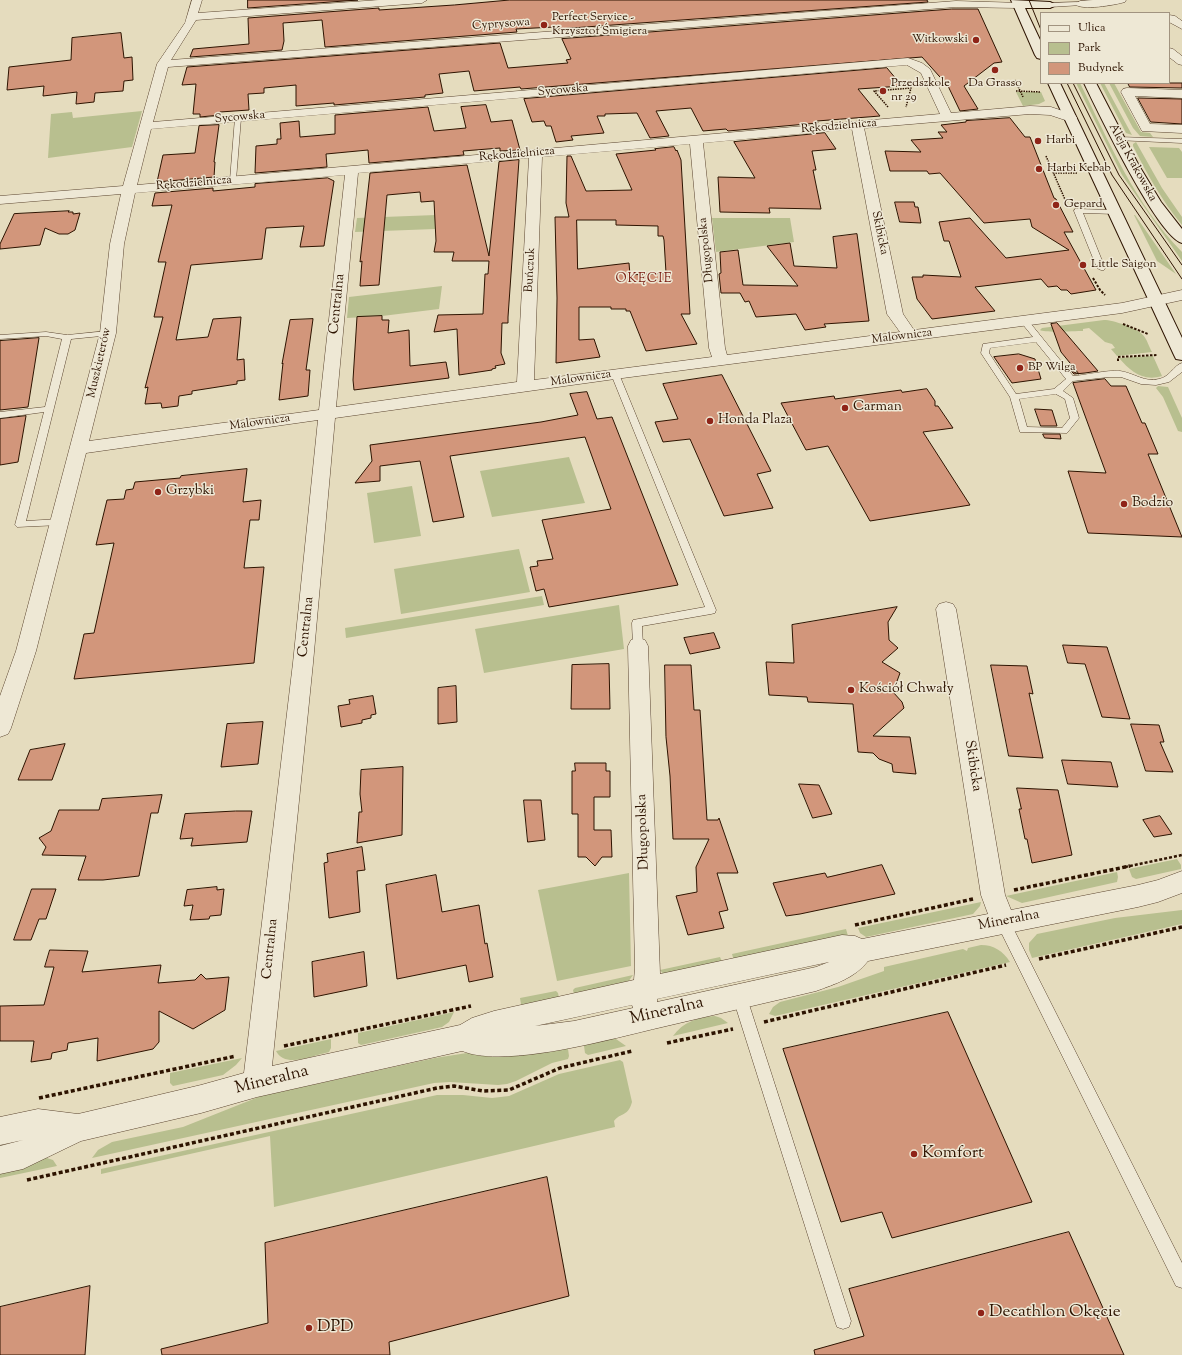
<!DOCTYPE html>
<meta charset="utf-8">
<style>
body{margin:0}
#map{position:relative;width:1182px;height:1355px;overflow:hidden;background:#e5dcbe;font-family:"Sorts Mill Goudy",serif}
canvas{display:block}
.legend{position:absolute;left:1040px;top:12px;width:130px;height:72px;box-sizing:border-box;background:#eee8d5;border:1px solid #a19380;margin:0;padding:5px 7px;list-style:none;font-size:12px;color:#2d1300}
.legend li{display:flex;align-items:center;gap:8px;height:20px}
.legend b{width:20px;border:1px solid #a19380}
</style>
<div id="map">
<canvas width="1182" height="1355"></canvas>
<ul class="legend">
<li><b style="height:5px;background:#eee8d5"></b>Ulica</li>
<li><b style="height:11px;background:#b8bf8f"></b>Park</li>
<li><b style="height:11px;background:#d2967b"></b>Budynek</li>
</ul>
</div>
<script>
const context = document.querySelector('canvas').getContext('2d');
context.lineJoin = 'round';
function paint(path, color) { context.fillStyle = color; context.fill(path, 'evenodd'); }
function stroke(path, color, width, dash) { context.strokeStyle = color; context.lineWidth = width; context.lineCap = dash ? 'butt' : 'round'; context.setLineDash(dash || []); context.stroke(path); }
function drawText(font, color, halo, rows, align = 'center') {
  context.font = font + ' "Sorts Mill Goudy",serif'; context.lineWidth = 3; context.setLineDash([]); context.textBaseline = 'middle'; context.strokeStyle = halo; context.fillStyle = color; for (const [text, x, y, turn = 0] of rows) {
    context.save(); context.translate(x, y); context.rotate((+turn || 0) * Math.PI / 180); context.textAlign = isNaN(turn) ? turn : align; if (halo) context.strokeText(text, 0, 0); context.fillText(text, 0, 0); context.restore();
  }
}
paint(new Path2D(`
 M1076,83h4c29,59 55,121 102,169v9l-60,-86z
 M1100,83h4l28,52 -6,-2z
 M1109,83h5l27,49 9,1 3,4 -13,-1 -7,-8z
 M1016,92h25l4,9 -6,3 -16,2z
 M142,111l-10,36 -84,11 3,-44 21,-2 1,6z
 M1136,142l26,46 20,29v8c-20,-24 -35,-51 -49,-79v-2z
 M1149,147l30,1 3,4v26h-15z
 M436,215l-1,14 -80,3 2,-14z
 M1134,215h1l41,59 -19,-13z
 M712,218h78l4,24 -78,10z
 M442,286l-3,23 -57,7 -35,2 2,-21z
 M1104,320c9,0 33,8 39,15 4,4 6,12 9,17l-35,4 -6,-7 4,-1 -3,-4 -7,-2 -16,-14 -6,1v2c-8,0 -39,2 -43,-1l2,-2z
 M1153,356l9,20c-19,6 -32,-5 -43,-18z
 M1158,386l10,1 14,31v14l-4,-1 -15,-34 -7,-9z
 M569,457l16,46 -93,14 -12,-46z
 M412,486l9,50 -47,7 -7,-50z
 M519,549l11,43 -129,22 -7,-45z
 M542,596l2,9 -198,33 -1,-10z
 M619,605l5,44 -140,24 -9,-44z
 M1177,859l4,6v4l-45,10 -4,-2 -3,-8z
 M1117,872l1,5 -1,5 -95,21 -16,-7z
 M629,873l2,93 -74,15 -19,-91z
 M981,902l-1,4 -7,8 -107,23 -6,-4 -2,-5z
 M1182,910v14l-150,34 -3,-8v-7l8,-9 78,-16z
 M846,929l2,7 -114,25 -2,-7z
 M981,945c13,0 22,6 29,17l-235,54 -6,-2 4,-7 7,-5 58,-15 46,-16v-4l79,-18 4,2 1,-3z
 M720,957l3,7 -59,11 -4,-5z
 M633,975l-5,7 -53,17 -2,-9 2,-2z
 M556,991l2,2 2,10 -38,7 -2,-12z
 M454,1012l-5,10 -7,5 -81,18 -3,-2v-10z
 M715,1016l6,2 7,5 -55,13c10,-14 25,-19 42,-20z
 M610,1037l6,2 10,7 -38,9 -3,-2 -2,-14z
 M331,1039v9l-2,4c-15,3 -44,17 -53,-1z
 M567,1042l2,14 -1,3 -16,4 -36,18 -9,3 -9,1 -48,-3 -16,1 -342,75 6,-8 14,-8 71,-15 78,-31 174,-38 51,-8z
 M242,1058l-6,7 -13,10 -50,11 -3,-3v-10z
 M620,1060l3,2 9,40c-4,15 -11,10 -18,19l1,6 -341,80 -4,-71 -169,38v-5l336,-74h26l29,3 17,-2 50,-22z
 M44,1157l9,3 4,6 -57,12v-12z`), '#b8bf8f');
const building = new Path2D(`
 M248,0h110l-110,8z
 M510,0h417l1,2 -370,27h-3l-1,-2 -38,2 1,3 -192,15 -3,-27 -39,3 1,18 -2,9 -92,7 3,-8 56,-5 -1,-26 131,-10v2l75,-5z
 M952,9h26l24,53 -8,1 -30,23 14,23 -18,2 -12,-25 -26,-29 -401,32 -1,-2 -46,4 -5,-20 -30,3 4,19 -18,2v2l-91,8v-2l-38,3v-21l-32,3v5l-16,1 1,16 -29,2v3l-20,2v-3h-7l3,-30 -14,1 5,-18 313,-24 8,25 60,-5 -2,-3 5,-1 -9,-20z
 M121,33l3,25 8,-1 1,23 -9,1 -1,10 -28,2 -1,9 -18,2 1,-12 -34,4 1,-10 -37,4 2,-23 62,-7 1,-22z
 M887,68l15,18 -44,3 22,27 -63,5 1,2 -90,8 -2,-2 -23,2 -12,-23 -35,3 13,25 -19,2 -13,-25 -32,1v2h-8l7,17 -33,3 2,4 -17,2 -5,-16h-5l-2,-5 -12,1 -8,-23z
 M1128,83h54v5l-52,-1z
 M1138,98l44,1v25l-31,-2z
 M486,105l5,17 21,-2 8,30 -20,1v-3l-37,3 1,4 -95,8 -1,-13 -42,4 1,13 -72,6 1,-27 21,-2v-5h4l-1,-16 19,-2 1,16 35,-3v-19l93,-8 6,24 32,-3 -5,-21z
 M1010,118l15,19h5l24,61 2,1 17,33h-9l32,58 -25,4 -4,-4h-6l-4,-4 -9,1 -7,-8 -66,8 20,24 -63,8 -15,-20 -5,-22h11v-2l38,2 -12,-36h-5l-5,-19 31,-4 36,40 63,-8 -37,-23 -2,-8 -46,4 -44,-50 -11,1 -2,-3h-37l-5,-20 36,1 -10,-12 32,-2 -5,-6h9l-6,-7 25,-3v-1z
 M219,125l-5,37h1l-1,15 -57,5 6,-27 32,-2 4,-27z
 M825,133l11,16 -24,2 4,19h-3l8,39 -52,-1 1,5 -50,-1 -2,-35 37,1 -21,-36z
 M674,147l2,4 1,-1 4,10 9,154h-9l16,30 -51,7 -16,-40h-4v-2h-15v-2h-32v33l15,-1 6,18 -44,6 1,-65 -2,-81h14l-3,-14 1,-47h4l15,35 46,-1 -16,-36 40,-4 -1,-1zM577,220h39v5l42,1v10h5l1,4 2,33 -36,2 -1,-12 -51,6z
 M519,160l-11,157v6h-6l-1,30 4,11 -10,2 1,2 -4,1v1l-33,5 -2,-46 -23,3 4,-17 45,-1 2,-40h3l1,-13h-37l2,-9h-20l2,-11 -2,-40 -13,1 -1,-10 -33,3 -8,90 -19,1 2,-25 -2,1 10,-89 97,-8 22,91 10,-94z
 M328,178l6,3 -10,65 -24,1 4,-21 -38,2 -4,31 -71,6 -15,75 32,-3 5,-18 28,-2 -4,43 7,-1 1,21 -8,1v3l-45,7v3l-13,2 -1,10 -16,2 -1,-5 -16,1 3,-17 -3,1 18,-71h-9l12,-55h-8l14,-57 -20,1 3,-13 58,-5v3l42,-4v-3z
 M895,202h19l1,5h3l3,16 -21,-1z
 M69,211l-1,1h5v2l7,-1 -5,17 -7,4h-9l-14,-6 -5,17 -40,4v-5l14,-30z
 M857,234l12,87 -45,3 2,3 -21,3 -9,-16 -40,3 -7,-16 -4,1 -5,-9h-19l-2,-19 2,-1 -1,-21 18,-2 5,35 55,1 -31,-40 23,-3 4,23 43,2 -4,-31z
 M382,316v4h7l-1,13 21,-3 1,36 36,-4 3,16 -95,12 -1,-10 4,-63z
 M313,319l-7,51h4l-2,26 -29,4 4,-37 -1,1 8,-44z
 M1057,323l41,48 -13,2 -11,1 -3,-3 8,3 -18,-22 -10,-28z
 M39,338l-11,69 -28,3v-69z
 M1019,354l16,5 6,20 -29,4 -18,-26z
 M722,375l49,96 -14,3 16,34 -49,8 -34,-77 -27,3 -8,-20 23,-3 -15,-35z
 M1105,379l6,7h15l16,37h3l13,31h-10l34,83 -94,-4 -20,-62 38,2 -33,-90z
 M927,389l8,12v5h3l15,22 -30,4 47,73 -100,16 -42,-75 -22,4 -25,-47 53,-7 1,3 66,-9 1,2z
 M587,392l10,27 15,-2 66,168 -129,22 -5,-18 -8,2 -6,-24 8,-1 -1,-5 16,-2 -11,-39 69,-11 -26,-72 -135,19 14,61 -31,5 -13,-61 -40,5v15l-25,2 17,-22 -2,-16 171,-23 37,-7 -8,-21z
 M1035,409l17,1 5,16h-16z
 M26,416l-8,46 -18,3v-46z
 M1043,434h17l1,5 -16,-1z
 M247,469l-4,33 18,-2 -2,20h-9l-6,48 20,-1 -10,96 -180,16 10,-45 10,-1 20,-90 -18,2 11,-45 17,-1 2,-9 7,-1 2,-7 45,-4 1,-2z
 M897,607l-9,15 1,18 9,8 -16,14 18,11 -7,19 9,10 2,6 -31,28 37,1 6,37 -23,-2 -1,-8 -13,-5 -6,-6 -15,-1 -5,-48 -45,-2 -1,-5 -38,-2 -3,-33 28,1 -2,-38z
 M714,633l6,15 -30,6 -6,-16z
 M1063,645l44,2 23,72 -28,-2 -17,-53 -17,-1z
 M609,664l1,45h-39l1,-44z
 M665,665h26l3,45h6l7,110h11l1,-2 19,55h-21l11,37 -9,2 5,16 -36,7 -12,-39 21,-4 -1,-25 13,-28h-36l-3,-63 -4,-39z
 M991,665l36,1 6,28 -4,-1 14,65 -34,-2z
 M456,686l1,36 -19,2v-36z
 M373,696l3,18 -5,1v3l-9,2v3l-21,4 -3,-21 12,-2 -1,-4z
 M263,722l-5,42 -37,3 6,-43z
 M1131,724l28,1 5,17h-4l13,30 -27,-1z
 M65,744l-13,36h-34l12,-30z
 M1062,760l49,2 7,25 -50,-3z
 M575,763h31v8h4v26h-16v33h17l1,27h-10l-7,9 -9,-9h-8v-43h-6v-43h3z
 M403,767l-1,68 -45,8 2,-31h3l-2,-18 1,-24z
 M799,784l20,1 13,29 -19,4z
 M1017,788l41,2 14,65 -40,8 -5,-24h-2l-6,-30h2z
 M162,795l-4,18h-7l-12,63 -36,4h-25l8,-24 -44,-1 4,-8 -7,-9 12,-7 8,-21h40l3,-11z
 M524,800h17l4,40 -17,2z
 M236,811h16l-5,31 -56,4 2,-8 -13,1 5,-25z
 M1160,816l12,18 -18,3 -11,-17z
 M362,847l3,23 -8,1 3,41 -31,6 -5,-55 4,-1 -1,-8z
 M882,865l13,29 -95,20 -14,2 -13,-33 52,-10 2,4z
 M436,875l6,37 37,-7 6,39 2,-1 6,34 -24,5 -3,-17 -69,14 -11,-94z
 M217,887v3l7,-1 -3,26 -11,1 -1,3 -19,1 3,-15 -9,1 3,-16z
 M32,889h24l-10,30h-7l-8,21h-17z
 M50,950l38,1 -6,21 79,-7 -3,18 37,-3 6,-6 5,5 23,-2 -4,33 -32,19 -34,-18v31l-6,7 -56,12 1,-23 -30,5 -1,7 -15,3 -1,6 -20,3 3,-21h-34v-35l44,-1 10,-38h-9z
 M364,952l3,34 -53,11 -2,-35z
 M948,1012l84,190 -140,36 -10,-26 -41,10 -58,-173z
 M547,1177l22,119 -180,46 1,13h-228l-1,-6 107,-26 -3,-80z
 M1069,1232l55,123h-309l-1,-5 50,-14 -15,-47z
 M90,1286l-5,69h-85v-48z`);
paint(building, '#d2967b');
stroke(building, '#2d1300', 1);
const service = new Path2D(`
 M1080,2l2,1v2l-32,2 -3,-2 3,-2z
 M238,116l3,2 -5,62 -3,2 -3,-2 5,-62z
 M1118,137l64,2v4l-66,-3 -1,-1z
 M1075,209l41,1 4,2 -4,2 -33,-1 22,55 -1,2h-3l-4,-2 -23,-57z
 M1021,319h6l46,57c16,-1 32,-6 47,-5 14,2 25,12 39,8 11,-2 15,-14 23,-16v9l-13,10 -13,3 -15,-1 -20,-7h-12l-36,4 -10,10 10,7 6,20 -12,15 -47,-1 -10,-35 -29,-44 2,-9 50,-7 -13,-16zM1036,342l30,37 -12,10 -38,5 -27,-41 1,-5zM1056,394l9,5 5,19 -8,10 -35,-1 -8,-28z
 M108,331l4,2 -1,2 -40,4 -45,182 34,-2 5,3 -5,3 -43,2 -2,-2 29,-113 -44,6v-6l45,-5 17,-68 -16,-3 -46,3v-4l46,-3 21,3z
 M615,371l4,3 97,236 -1,3 -4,1 -69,12 1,20 -1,3h-8l-1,-3 -1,-23 1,-3 72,-13 -94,-233z
 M1003,916l5,2 174,345v25l-6,-2 -178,-360 -1,-4 1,-4z
 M739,988l5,2 2,5 105,326 -2,6 -6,2 -6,-2 -2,-6 -103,-326 2,-5z`);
const minor = new Path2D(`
 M192,0h10l-4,13 181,-13h48l-5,3 -226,17 -25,40 785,-59 66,2 1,2 -1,2 -4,1 -62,-1 -788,60 -15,55 755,-64 14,5 8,6 21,44 79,-7 21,1 24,8 2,3 -2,3 -4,1 -21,-7 -20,-1 -166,14 39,186 11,16 208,-27 60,-13v10l-60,13 -507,66 -280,39 -22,245 -41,403 188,-41 12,-7 22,-7 140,-31 1,-12 -7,-322 3,-6 7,-2 7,2 3,6 12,328 182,-39 13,1 7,3 126,-25 -7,-19 -45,-286 3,-5 7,-2 7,2 3,5 49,286 6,15 127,-25 20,-5 24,-9v22l-24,9 -20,5 -270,54c-13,17 -33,23 -52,30 -51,12 -103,24 -154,36 -48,11 -156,42 -200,24l-205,46 -56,16 -120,28 -58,28 -23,5v-28l23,-6 -23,5v-28l38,-8 40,5 123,-29 43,-12 49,-410 25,-243 -232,33 -50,198 -25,77 -3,6 -8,3v-41l16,-45 84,-318 10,-89 11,-50 -121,10v-8l123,-10 34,-122 28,-41zM907,65l14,8 19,41 -803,71 14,-56zM852,129l35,185 13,18 -173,23 -2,-7 -22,-205zM690,144l19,204 3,9 -178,23 8,-223zM529,158l-12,224 -181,25 22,-234zM345,175l-26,235 -230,31 27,-108 8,-89 11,-51zM829,962l-13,5 -159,35v-3zM632,1005l1,3 -59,13 -39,5z
 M1093,0h33l-1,2c-10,3 -44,9 -50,2l5,-3z
 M1169,15l6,1 7,5v8l-13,-7z
 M1169,48l4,1 9,7v9l-4,-1 -9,-7z
 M1127,88l55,2v8l-47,-2 15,28 32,1v8l-40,-2 -21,-39 2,-3z`);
const secondary = new Path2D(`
 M1011,0l39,2 6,3 -6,3h-25l16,34v17l-4,-1 -2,-3z
 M1048,83h12l122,255v22l-6,-1 -2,-4z
 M1084,83h12l42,81 23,38 21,27v14c-24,-6 -85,-133 -98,-160z`);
stroke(service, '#5b4530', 1);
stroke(minor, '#5b4530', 1);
stroke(secondary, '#2d1300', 2);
stroke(new Path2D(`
 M1015,80l8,17
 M1016,91l25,1
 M888,107l-14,-16 37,-3 -5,19
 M1046,156l21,48
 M1053,173h25`), '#2d1300', 1.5, [1.5, 1]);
stroke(new Path2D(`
 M1093,278l7,12 5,5
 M1123,324l25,10
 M1118,361v-4l39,-2`), '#2d1300', 2, [2.5, 1.5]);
stroke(new Path2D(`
 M1125,867l57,-12`), '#2d1300', 2.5, [3, 2]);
stroke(new Path2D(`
 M1014,890l116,-24
 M855,925l118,-26
 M1039,959l143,-32
 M764,1022l242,-57
 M667,1043l66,-14
 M284,1046l187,-40
 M39,1098l197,-42
 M27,1180l410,-92 17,-2 29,5 26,-1 51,-22 72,-17`), '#2d1300', 3.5, [4, 2.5]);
paint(service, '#eee8d5');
paint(minor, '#eee8d5');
paint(secondary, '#eee8d5');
stroke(new Path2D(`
 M1029,0l12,30
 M1067,83l45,92 70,104
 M1073,83l46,92 63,90`), '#2d1300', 1);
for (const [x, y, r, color] of [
 [544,25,4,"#8f2418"],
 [976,40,4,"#8f2418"],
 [995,70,4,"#8f2418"],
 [883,91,4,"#8f2418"],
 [1038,141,4,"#8f2418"],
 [1039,169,4,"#8f2418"],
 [1056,205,4,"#8f2418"],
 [1083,265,4,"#8f2418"],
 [1020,368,4,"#8f2418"],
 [845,408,4,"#8f2418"],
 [710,421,4,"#8f2418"],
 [158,492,4,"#8f2418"],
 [1124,504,4,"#8f2418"],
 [851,690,4,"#8f2418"],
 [914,1154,4,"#8f2418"],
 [981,1313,4,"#8f2418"],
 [309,1328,4,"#8f2418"]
]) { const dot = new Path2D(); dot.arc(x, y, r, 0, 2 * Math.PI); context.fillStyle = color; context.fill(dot); stroke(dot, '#eee8d5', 1.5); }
drawText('12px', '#2d1300', '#eee8d5', [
 ["Perfect Service -",552,18],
 ["Krzysztof Śmigiera",552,32],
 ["Witkowski",968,40,"right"],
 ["Przedszkole",891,84],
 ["nr 29",891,98],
 ["Da Grasso",995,84,"center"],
 ["Harbi",1046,141],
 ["Harbi Kebab",1047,169],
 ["Gepard",1064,205],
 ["Little Saigon",1091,265],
 ["BP Wilga",1028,368]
], 'left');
drawText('12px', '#2d1300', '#eee8d5', [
 ["Cyprysowa",501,25,-4],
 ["Sycowska",563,91,-5],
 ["Sycowska",240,118,-5],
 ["Rękodzielnicza",839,127,-5],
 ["Rękodzielnicza",517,155,-5],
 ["Aleja Krakowska",1132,163,61],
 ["Rękodzielnicza",194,184,-5],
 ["Skibicka",879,233,78],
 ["Długopolska",707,250,-96],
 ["Buńczuk",531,270,-87],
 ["Malownicza",902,337,-7],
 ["Muszkieterów",100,363,-77],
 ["Malownicza",581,379,-8],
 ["Malownicza",260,423,-8]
]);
context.letterSpacing = '1px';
drawText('13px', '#7a1f14', '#eee8d5', [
 ["OKĘCIE",644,280]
]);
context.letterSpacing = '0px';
drawText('14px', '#2d1300', '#eee8d5', [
 ["Centralna",338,304,-84],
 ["Centralna",307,627,-84],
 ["Skibicka",972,766,81],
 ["Długopolska",644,832,-92],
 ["Mineralna",1009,921,-11],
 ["Centralna",271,949,-84]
]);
drawText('14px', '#2d1300', '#eee8d5', [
 ["Carman",853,408],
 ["Honda Plaza",718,421],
 ["Grzybki",166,492],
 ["Bodzio",1132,504],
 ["Kościół Chwały",859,690]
], 'left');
drawText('17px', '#2d1300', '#eee8d5', [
 ["Mineralna",667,1012,-13],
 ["Mineralna",272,1081,-14]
]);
drawText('17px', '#2d1300', '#eee8d5', [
 ["Komfort",922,1154],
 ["Decathlon Okęcie",989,1313],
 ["DPD",317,1328]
], 'left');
</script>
